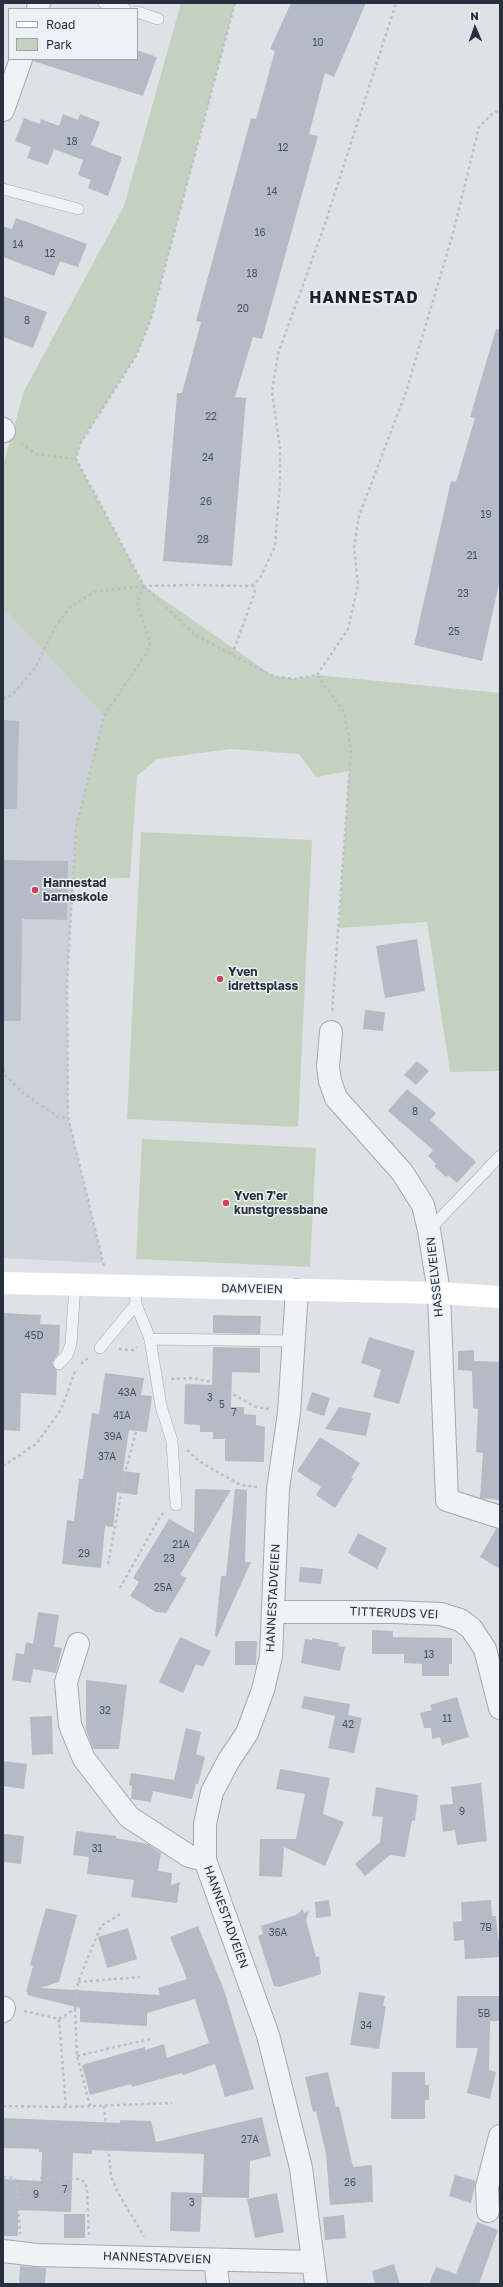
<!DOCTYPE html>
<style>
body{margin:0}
#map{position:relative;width:503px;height:2287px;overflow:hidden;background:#dee2e7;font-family:"Golos Text",sans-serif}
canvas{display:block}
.frame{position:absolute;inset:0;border:4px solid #27303e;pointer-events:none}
.legend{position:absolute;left:8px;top:8px;width:130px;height:52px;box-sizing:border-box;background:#edf1f5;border:1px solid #9ea4ac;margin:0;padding:5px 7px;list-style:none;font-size:12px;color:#27303e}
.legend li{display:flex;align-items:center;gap:8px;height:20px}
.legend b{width:20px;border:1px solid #9ea4ac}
.north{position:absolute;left:455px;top:8px;width:40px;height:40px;-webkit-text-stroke:3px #edf1f5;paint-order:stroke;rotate:358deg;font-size:11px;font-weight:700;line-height:16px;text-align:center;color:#27303e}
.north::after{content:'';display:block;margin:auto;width:14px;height:18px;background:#27303e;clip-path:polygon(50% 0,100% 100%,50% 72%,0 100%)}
</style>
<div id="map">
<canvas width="503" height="2287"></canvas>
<div class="frame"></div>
<ul class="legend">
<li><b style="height:5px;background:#fff"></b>Road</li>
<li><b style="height:11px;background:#c4d1bf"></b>Park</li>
</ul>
<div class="north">N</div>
</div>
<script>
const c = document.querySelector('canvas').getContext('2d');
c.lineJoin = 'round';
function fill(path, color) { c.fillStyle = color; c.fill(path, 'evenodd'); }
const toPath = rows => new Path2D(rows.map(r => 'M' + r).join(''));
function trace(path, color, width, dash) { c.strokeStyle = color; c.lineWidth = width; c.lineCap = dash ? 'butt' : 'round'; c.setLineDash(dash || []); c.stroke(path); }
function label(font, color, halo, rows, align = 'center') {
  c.font = font + ' "Golos Text",sans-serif'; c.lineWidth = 3; c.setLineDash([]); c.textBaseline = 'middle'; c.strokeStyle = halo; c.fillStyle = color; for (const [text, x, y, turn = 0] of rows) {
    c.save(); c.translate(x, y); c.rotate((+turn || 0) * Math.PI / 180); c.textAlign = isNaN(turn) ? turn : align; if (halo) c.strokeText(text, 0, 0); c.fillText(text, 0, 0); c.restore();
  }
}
const built = toPath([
 [3,608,104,716,76,827,67,981,68,1117,103,1263,3,1258]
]);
const green = toPath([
 [181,3,235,3,152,316,136,356,80,444,76,459,144,586,273,676,294,679,318,676,317,675,500,693,500,1071,450,1072,427,922,339,928,349,771,316,777,299,754,230,749,157,759,137,776,130,878,73,879,76,827,104,716,3,608,3,466,24,391,124,206],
 [141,832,312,840,298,1127,127,1119],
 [142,1139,316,1148,310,1267,136,1259]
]);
const building = toPath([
 [291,3,366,3,334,77,325,73,309,134,318,136,262,339,253,337,235,397,246,398,232,566,163,561,177,393,182,393,201,322,196,321,251,118,256,119,275,51,270,49],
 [137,50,157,57,143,96,33,61,33,59,137,59],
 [63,114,78,120,80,114,100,122,91,145,122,157,108,196,88,188,91,180,78,175,83,160,54,149,48,165,27,158,31,147,15,141,24,118,40,124,41,119,59,126],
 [16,218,87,244,78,267,60,261,54,276,3,257,3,226,12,229],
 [3,296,47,312,33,348,3,337],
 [496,329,500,330,500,579,482,661,414,645,451,481,456,482,475,418,470,417],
 [3,720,19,721,17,809,3,809],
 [3,860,68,861,67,920,22,919,21,1021,3,1021],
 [417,939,425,991,385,998,376,946],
 [365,1010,385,1012,383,1031,363,1029],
 [417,1061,429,1071,416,1085,404,1075],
 [407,1089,436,1113,430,1120,476,1162,457,1183,448,1175,446,1177,434,1166,436,1164,428,1156,433,1150,388,1111],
 [3,1313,41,1315,40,1324,60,1325,59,1353,52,1363,57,1371,56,1395,21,1393,20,1431,3,1430],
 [213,1315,261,1316,260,1334,213,1333],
 [369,1337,415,1351,399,1404,373,1397,381,1370,361,1363],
 [213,1347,260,1348,260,1373,232,1372,231,1407,244,1407,244,1414,256,1415,256,1425,265,1427,264,1462,225,1461,225,1439,213,1439,213,1432,200,1432,200,1425,184,1424,185,1384,212,1385],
 [474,1350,474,1361,500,1362,500,1500,480,1498,483,1453,476,1452,478,1409,473,1408,472,1371,458,1370,458,1351],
 [105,1373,144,1378,141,1395,152,1396,147,1432,129,1430,123,1471,140,1473,137,1495,117,1492,113,1527,105,1526,101,1568,62,1564,67,1520,74,1521,79,1479,83,1479,92,1413,99,1414],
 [312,1392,330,1398,324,1416,306,1410],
 [339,1407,371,1413,366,1436,325,1429],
 [320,1437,360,1463,351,1478,354,1478,335,1508,316,1495,321,1487,297,1471],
 [195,1489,231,1490,180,1575,187,1578,166,1613,156,1612,130,1596,139,1582,133,1578,169,1519,194,1533],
 [235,1489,247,1490,245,1562,251,1562,217,1637,215,1636,221,1576,226,1576],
 [496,1529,500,1529,500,1569,480,1557],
 [358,1533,387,1548,377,1569,348,1553],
 [300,1567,323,1569,321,1584,299,1582],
 [38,1612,59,1615,54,1647,62,1648,56,1673,33,1669,31,1683,12,1680,16,1653,24,1654,26,1642,33,1644],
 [372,1630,393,1631,393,1637,452,1638,452,1664,449,1664,449,1676,422,1676,422,1664,404,1663,404,1654,372,1654],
 [180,1637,211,1651,203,1667,196,1664,183,1693,159,1682],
 [312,1638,339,1643,338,1646,345,1647,340,1671,301,1663,305,1639,312,1640],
 [235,1641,257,1641,256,1665,235,1665],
 [86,1680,127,1685,119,1749,93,1749,86,1730],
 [304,1696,350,1704,348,1715,362,1718,354,1753,328,1748,335,1716,301,1708],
 [457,1697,469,1737,442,1745,440,1737,432,1739,431,1728,424,1728,420,1713,432,1710,430,1705],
 [52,1716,53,1754,32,1755,30,1717],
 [186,1728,201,1732,196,1754,205,1757,198,1784,196,1784,192,1799,153,1791,151,1802,131,1799,132,1786,129,1785,131,1773,174,1780],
 [3,1761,27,1764,24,1789,3,1786],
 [280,1769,330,1778,323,1814,344,1822,325,1866,284,1847,282,1877,259,1876,260,1839,296,1839,305,1794,276,1789],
 [481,1783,487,1841,457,1845,455,1830,443,1832,440,1805,453,1804,451,1787],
 [376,1787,418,1795,415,1821,412,1820,405,1857,390,1855,365,1876,355,1864,380,1842,383,1817,372,1816],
 [76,1831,116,1836,116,1838,148,1844,161,1853,158,1871,172,1873,171,1885,180,1882,177,1903,131,1897,134,1880,87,1874,89,1857,73,1855],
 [3,1834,24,1836,21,1864,3,1862],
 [329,1900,331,1916,316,1918,315,1902],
 [491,1900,492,1916,496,1916,498,1939,500,1939,500,1957,465,1959,464,1940,454,1941,453,1922,462,1921,461,1902],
 [46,1908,77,1915,59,1982,40,1988,160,1995,158,1988,187,1979,170,1937,198,1926,224,1990,254,2089,225,2097,215,2064,183,2075,182,2073,132,2087,131,2084,90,2095,82,2065,145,2047,145,2050,164,2044,167,2058,209,2043,195,1999,147,2013,147,2026,80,2022,80,2008,27,1995,28,1992,26,1992,33,1966,30,1965],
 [303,1909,304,1913,309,1911,306,1920,316,1957,319,1956,321,1974,279,1987,274,1986,258,1936,263,1934,261,1926,296,1915],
 [128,1928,137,1959,107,1968,98,1937],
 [359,1992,385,1996,383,2006,386,2006,379,2049,350,2045],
 [457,1996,500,1996,500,2021,490,2021,489,2070,496,2072,490,2099,467,2093,478,2048,456,2048],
 [328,2072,336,2107,339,2106,353,2167,372,2165,373,2202,330,2205,326,2154,316,2111,313,2112,305,2077],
 [392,2072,425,2072,425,2085,429,2085,429,2100,425,2100,425,2119,391,2119],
 [262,2117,271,2156,250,2161,249,2198,202,2197,204,2154,92,2150,92,2154,73,2153,71,2212,18,2210,18,2236,3,2236,3,2179,41,2181,42,2152,39,2152,39,2149,3,2148,3,2118,120,2123,120,2120,151,2121,156,2142],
 [455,2175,476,2181,471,2203,449,2196],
 [171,2192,202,2193,200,2232,170,2231],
 [277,2193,284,2232,255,2238,247,2199],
 [64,2214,85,2214,85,2238,64,2238],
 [344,2215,346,2238,325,2240,323,2217],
 [477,2222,498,2230,479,2284,429,2284,436,2267,456,2274],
 [394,2264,400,2284,375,2284,372,2271],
 [20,2266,46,2268,45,2284,19,2284]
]);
const path = toPath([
 [235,3,152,316,136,356,80,444,76,459,144,586,191,585,247,586,253,585,260,578,275,546,280,482,280,448,272,392,278,354,324,227,396,3],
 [21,443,36,454,76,459],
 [144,586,195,635,273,676,294,679,317,675,344,712,351,750,332,1013],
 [232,655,255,592,253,585],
 [317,675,348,629,358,585,354,547,359,516,406,392,453,233,479,127,493,113,500,110],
 [3,699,12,695,35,668,56,626,71,606,94,592,144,586],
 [3,1069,6,1076,23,1093,58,1117,68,1117],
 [104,1266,68,1117,67,981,76,827,104,716,147,652,150,643,137,602,144,586],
 [119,1349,133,1350,137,1347],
 [81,1364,89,1357],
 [171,1379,193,1378,211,1382,256,1407,269,1409],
 [187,1450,199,1461,219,1473,241,1485,257,1487],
 [3,1466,36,1444,61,1410,75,1371],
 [108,1564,125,1473,137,1428,148,1416],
 [120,1588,161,1515,164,1513],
 [78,1982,140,1977],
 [75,2009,77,2056,90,2106],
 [24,2011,59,2019,66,2107],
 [59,2019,75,2009,78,1982,101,1926,120,1914],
 [77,2056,150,2039],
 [3,2106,66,2107,172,2103],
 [104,2106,111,2176,118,2193,144,2236],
 [3,2177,14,2178,17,2182,20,2234],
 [40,2178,79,2179,85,2182,87,2189,89,2236]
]);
const lane = toPath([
 [104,3,125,9],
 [137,12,158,19],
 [3,189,78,209],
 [429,1230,500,1156],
 [135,1286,136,1304,150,1339,161,1406,172,1441,176,1505],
 [150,1339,294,1341],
 [100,1348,136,1304],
 [59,1364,67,1355,71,1344,75,1285]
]);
const street = toPath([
 [38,9,39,3],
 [3,110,21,59],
 [3,429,4,431],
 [331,1032,328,1067,330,1081,336,1098,402,1172,423,1205,429,1230,439,1293,447,1500,500,1517],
 [297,1290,289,1413,278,1489,271,1656,263,1690,247,1733,229,1760,212,1792,205,1824,205,1860,268,2035,301,2168,316,2284],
 [274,1612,394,1612,441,1614,460,1620,471,1628,485,1649,500,1708],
 [78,1644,66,1682,70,1725,84,1759,129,1817,189,1856,205,1860],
 [3,2011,4,2008],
 [488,2211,487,2187,500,2136],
 [3,2251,37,2255,312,2262],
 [215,2260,218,2284]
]);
const secondary = toPath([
 [3,1283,439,1293,500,1297]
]);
const markers = [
 [35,890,4,"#cc435a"],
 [220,979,4,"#cc435a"],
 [226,1203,4,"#cc435a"]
];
const numberNames = [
 ["10",318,43],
 ["18",72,142],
 ["12",283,148],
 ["14",272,192],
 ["16",260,233],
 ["14",18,245],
 ["12",50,254],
 ["18",252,274],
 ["20",243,309],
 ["8",27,321],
 ["22",211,417],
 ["24",208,458],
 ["26",206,502],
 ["19",486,515],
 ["28",203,540],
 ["21",472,556],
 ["23",463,594],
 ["25",454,632],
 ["8",415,1112],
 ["45D",34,1336],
 ["43A",127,1393],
 ["3",210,1398],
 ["5",222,1405],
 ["7",234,1413],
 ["41A",122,1416],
 ["39A",113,1437],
 ["37A",107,1457],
 ["21A",181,1545],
 ["29",84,1554],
 ["23",169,1559],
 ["25A",163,1588],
 ["13",429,1655],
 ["32",105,1711],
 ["11",447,1719],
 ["42",348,1725],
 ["9",462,1812],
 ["31",97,1849],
 ["7B",486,1928],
 ["36A",278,1933],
 ["5B",484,2014],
 ["34",366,2026],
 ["27A",250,2140],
 ["26",350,2183],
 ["7",65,2190],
 ["9",36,2195],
 ["3",192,2203]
];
const poiNames = [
 ["Hannestad",43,883],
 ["barneskole",43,897],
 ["Yven",228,972],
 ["idrettsplass",228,986],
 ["Yven 7'er",234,1196],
 ["kunstgressbane",234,1210]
];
const streetNames = [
 ["HASSELVEIEN",435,1277,-96],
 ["DAMVEIEN",252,1289,1],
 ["HANNESTADVEIEN",273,1598,-87],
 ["TITTERUDS VEI",394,1613,2],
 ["HANNESTADVEIEN",226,1917,70],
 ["HANNESTADVEIEN",157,2258,2]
];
const districtNames = [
 ["HANNESTAD",364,298]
];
fill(built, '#ccd1d9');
fill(green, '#c4d1bf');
fill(building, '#b5bbc4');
trace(lane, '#a3a9b1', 12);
trace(street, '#a3a9b1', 24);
trace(path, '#bcc0c6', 2.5, [3, 3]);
trace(lane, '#f1f2f6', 11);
trace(street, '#f1f2f6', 22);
trace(secondary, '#fff', 22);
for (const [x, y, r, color] of markers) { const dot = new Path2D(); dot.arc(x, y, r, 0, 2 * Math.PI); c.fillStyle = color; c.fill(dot); trace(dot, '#edf1f5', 1.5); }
label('10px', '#4a5360', null, numberNames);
label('bold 12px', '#27303e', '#edf1f5', poiNames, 'left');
label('12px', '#27303e', '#edf1f5', streetNames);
c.letterSpacing = '1px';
label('bold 16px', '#1a212f', '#edf1f5', districtNames);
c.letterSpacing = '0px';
</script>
